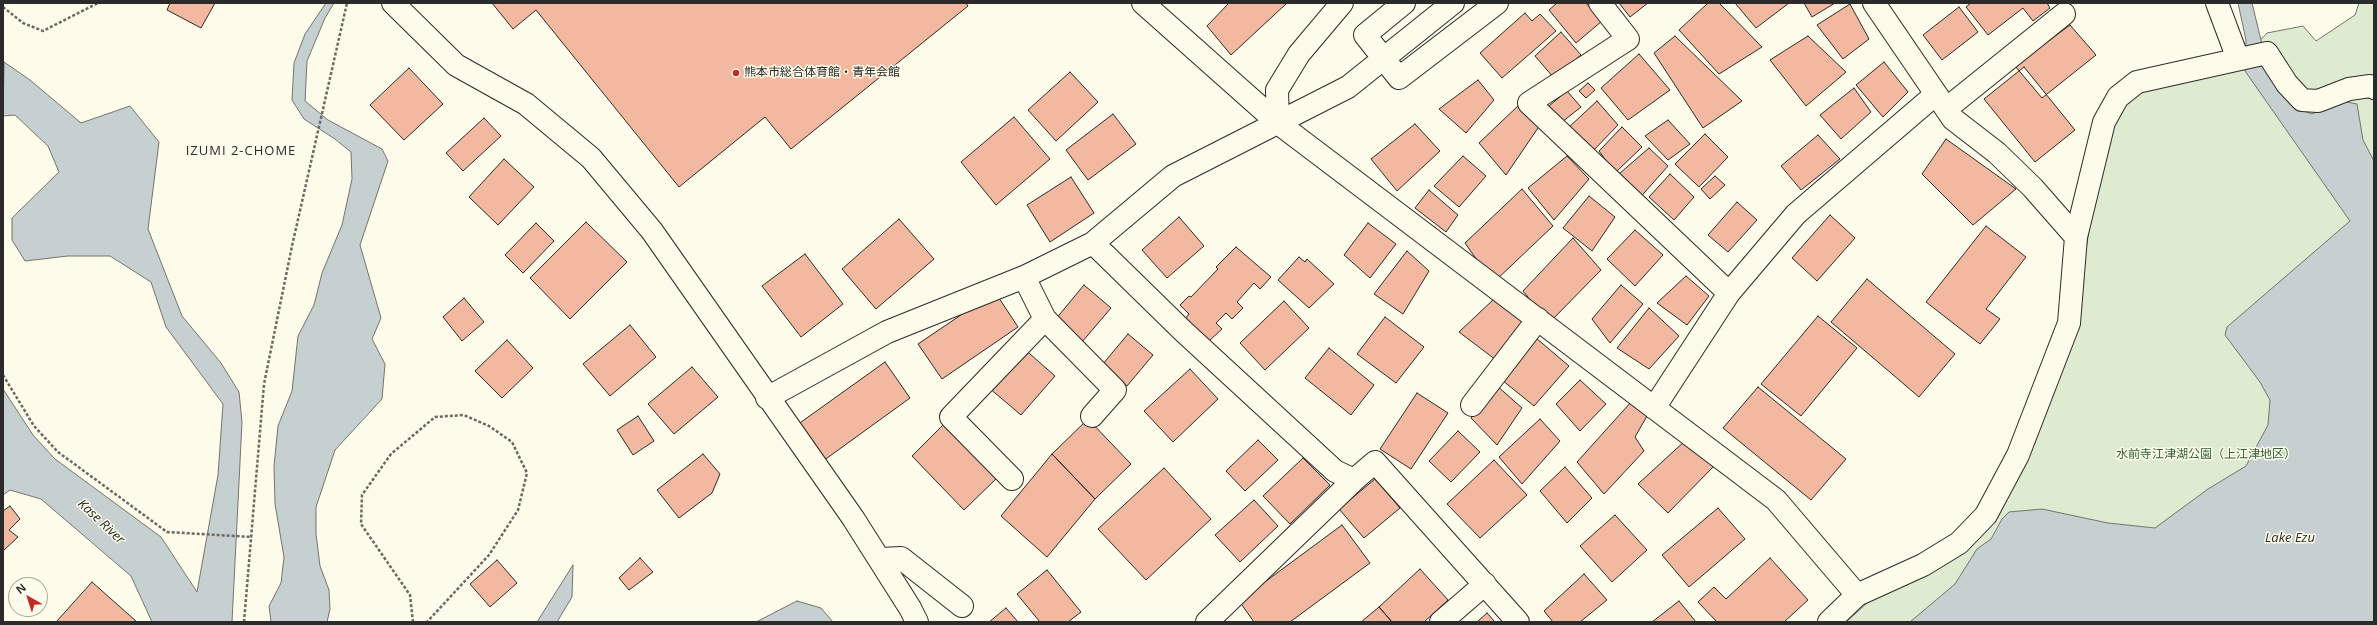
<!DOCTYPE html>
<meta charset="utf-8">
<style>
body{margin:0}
#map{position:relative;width:2377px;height:625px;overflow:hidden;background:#fdfbea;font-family:"Open Sans",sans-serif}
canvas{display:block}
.frame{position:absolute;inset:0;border:4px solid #2b2b2b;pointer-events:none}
.north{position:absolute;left:8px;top:577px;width:40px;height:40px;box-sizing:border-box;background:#fdfbea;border:1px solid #a9a89e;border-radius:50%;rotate:321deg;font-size:11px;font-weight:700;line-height:16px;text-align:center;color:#2b2b2b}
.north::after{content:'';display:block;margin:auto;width:14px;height:18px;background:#c62828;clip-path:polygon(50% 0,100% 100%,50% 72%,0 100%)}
</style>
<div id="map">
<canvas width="2377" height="625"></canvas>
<div class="frame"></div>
<div class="north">N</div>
</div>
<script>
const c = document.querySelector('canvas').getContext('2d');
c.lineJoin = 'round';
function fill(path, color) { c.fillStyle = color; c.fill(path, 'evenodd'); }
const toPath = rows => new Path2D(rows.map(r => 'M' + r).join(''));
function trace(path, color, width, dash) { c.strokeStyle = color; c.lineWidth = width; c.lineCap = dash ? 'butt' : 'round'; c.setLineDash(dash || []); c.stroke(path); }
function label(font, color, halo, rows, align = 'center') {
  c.font = font + ' "Open Sans","Noto Sans JP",sans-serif'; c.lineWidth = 3; c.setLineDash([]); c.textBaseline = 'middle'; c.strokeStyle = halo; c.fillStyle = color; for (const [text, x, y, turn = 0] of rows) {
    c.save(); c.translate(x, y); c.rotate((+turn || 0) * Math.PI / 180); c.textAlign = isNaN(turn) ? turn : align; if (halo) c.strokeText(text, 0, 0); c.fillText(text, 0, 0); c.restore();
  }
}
const green = toPath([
 [2359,3,2374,3,2374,622,1846,622,1877,594,1964,553,1986,526,2072,337,2102,149,2127,97,2240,62,2267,33,2303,26,2316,41,2355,15,2359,3]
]);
const water = toPath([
 [326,3,334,3,325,18,307,61,305,101,328,120,382,149,388,161,360,245,381,318,372,339,385,364,382,399,335,450,316,507,316,534,320,566,329,590,330,609,327,622,271,622,269,606,281,583,284,557,275,504,274,466,278,426,292,391,298,336,314,305,322,273,342,225,352,179,351,152,335,139,304,119,292,100,294,63,305,34,326,3],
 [2238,3,2252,3,2268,69,2298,109,2312,114,2342,101,2357,104,2363,140,2374,161,2374,622,1910,622,1955,584,1977,549,1991,539,2002,519,2009,512,2042,509,2108,523,2155,528,2208,489,2246,466,2268,425,2270,400,2260,382,2225,335,2227,327,2350,221,2245,71,2246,40,2238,3],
 [4,62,30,80,81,123,130,106,159,142,148,229,182,316,221,363,239,392,242,422,232,622,152,622,131,576,41,499,10,490,3,495,3,389,33,435,55,459,161,537,197,592,218,475,223,404,166,327,151,282,110,256,68,256,25,261,12,240,12,218,59,172,48,146,15,115,3,116,4,62],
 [573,565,572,597,557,622,537,622,573,565],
 [797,601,821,608,833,622,756,622,797,601]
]);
const building = toPath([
 [170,3,215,3,201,28,167,10,170,3],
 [492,3,966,3,968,6,791,149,765,117,679,187,536,10,513,29,492,3],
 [1229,3,1287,3,1231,55,1207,26,1229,3],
 [1557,3,1586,3,1602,21,1576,43,1549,10,1557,3],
 [1619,3,1648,3,1630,17,1619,3],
 [1708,3,1719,3,1762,47,1719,74,1679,30,1708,3],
 [1735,3,1789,3,1756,28,1735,3],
 [1804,3,1835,3,1812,17,1804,3],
 [1971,3,2047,3,2050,8,2033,21,2023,8,1988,35,1966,7,1971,3],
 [1850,4,1869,39,1843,59,1817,25,1850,4],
 [1959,7,1978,32,1942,60,1923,35,1959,7],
 [1525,13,1532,21,1540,14,1556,31,1502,78,1480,53,1525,13],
 [2070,25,2096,55,2042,98,2015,66,2070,25],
 [1561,32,1581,55,1554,78,1535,56,1561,32],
 [1675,36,1742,101,1703,128,1654,53,1675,36],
 [1808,36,1846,72,1806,106,1770,60,1808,36],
 [1639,54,1670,90,1628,120,1601,88,1639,54],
 [1884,62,1908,92,1883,117,1856,85,1884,62],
 [2024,67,2075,130,2035,162,1984,99,2024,67],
 [409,68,443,104,404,140,370,105,409,68],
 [1070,72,1098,102,1056,141,1028,110,1070,72],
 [1478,80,1494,100,1466,133,1439,109,1478,80],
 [1588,83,1595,90,1586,98,1579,91,1588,83],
 [1854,88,1871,112,1841,139,1820,115,1854,88],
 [1567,91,1581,107,1562,122,1549,106,1567,91],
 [1597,101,1618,125,1591,153,1567,129,1597,101],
 [1520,104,1540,125,1506,175,1479,143,1520,104],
 [1113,114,1136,144,1088,180,1066,150,1113,114],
 [1014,117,1050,159,996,205,961,162,1014,117],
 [484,118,501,136,463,171,446,153,484,118],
 [1668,120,1690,144,1668,160,1645,136,1668,120],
 [1415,124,1440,151,1397,191,1371,159,1415,124],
 [1622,127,1642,147,1615,173,1599,151,1622,127],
 [1705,134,1728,157,1699,187,1675,164,1705,134],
 [1818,135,1840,159,1801,190,1781,166,1818,135],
 [1946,139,2016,189,1973,225,1922,174,1946,139],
 [1649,148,1668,166,1637,201,1612,180,1649,148],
 [1463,156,1486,176,1459,207,1434,186,1463,156],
 [1567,156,1589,179,1554,220,1528,188,1567,156],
 [504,159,534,187,498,225,469,197,504,159],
 [1670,174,1694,197,1674,220,1649,197,1670,174],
 [1715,176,1725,185,1710,199,1701,189,1715,176],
 [1071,177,1094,213,1050,242,1027,205,1071,177],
 [1522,189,1553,226,1493,283,1465,243,1522,189],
 [1429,190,1458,215,1446,232,1415,208,1429,190],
 [1589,196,1615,217,1592,251,1563,228,1589,196],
 [1737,202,1757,220,1728,252,1708,235,1737,202],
 [1830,215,1855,238,1817,281,1792,258,1830,215],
 [1179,217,1204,246,1167,278,1142,250,1179,217],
 [899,219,934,259,876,309,842,269,899,219],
 [586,222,627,262,570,319,530,278,586,222],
 [536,223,554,241,523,273,505,255,536,223],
 [1368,223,1396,244,1370,278,1344,255,1368,223],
 [1986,226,2026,257,1986,309,2000,319,1980,344,1926,302,1986,226],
 [1635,230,1663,255,1635,286,1607,259,1635,230],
 [1573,238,1601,270,1549,323,1523,291,1573,238],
 [1236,247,1271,277,1260,289,1254,283,1237,302,1243,308,1232,319,1226,313,1216,323,1222,329,1209,341,1185,319,1189,314,1180,305,1189,296,1191,297,1218,269,1216,267,1236,247],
 [1407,251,1429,271,1403,314,1374,294,1407,251],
 [805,254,843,304,801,337,762,286,805,254],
 [1299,257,1305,262,1307,259,1334,284,1309,308,1278,280,1299,257],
 [1686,276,1709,296,1687,325,1657,303,1686,276],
 [1867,279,1955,354,1919,397,1831,322,1867,279],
 [1084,285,1111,308,1082,342,1055,320,1084,285],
 [1621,285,1643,304,1610,343,1592,319,1621,285],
 [995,292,1018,327,942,379,918,344,995,292],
 [464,298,484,322,462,341,443,317,464,298],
 [1494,299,1524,323,1496,360,1459,332,1494,299],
 [1284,301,1309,328,1265,370,1240,343,1284,301],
 [1649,308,1679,336,1649,369,1617,348,1649,308],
 [1818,316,1857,348,1801,416,1761,384,1818,316],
 [1385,317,1424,347,1396,383,1357,354,1385,317],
 [630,325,656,357,610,396,583,364,630,325],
 [1128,334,1153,355,1127,386,1102,365,1128,334],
 [1536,338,1569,366,1534,406,1502,380,1536,338],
 [507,340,533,368,502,398,475,371,507,340],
 [1022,347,1055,376,1021,415,988,387,1022,347],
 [1329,348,1374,385,1351,415,1305,378,1329,348],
 [885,362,910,398,823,461,797,425,885,362],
 [692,367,718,397,674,434,648,404,692,367],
 [1190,369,1218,399,1173,442,1144,411,1190,369],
 [1580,380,1606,404,1580,431,1556,404,1580,380],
 [1496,385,1522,408,1497,445,1471,418,1496,385],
 [1758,387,1846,459,1811,500,1723,428,1758,387],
 [1417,393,1448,413,1411,469,1380,449,1417,393],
 [1632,401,1647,416,1635,437,1644,451,1604,494,1577,462,1632,401],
 [638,416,654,441,633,455,617,430,638,416],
 [1088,419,1131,464,1095,499,1052,454,1088,419],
 [1540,419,1560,441,1522,484,1499,457,1540,419],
 [946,422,999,476,964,510,912,456,946,422],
 [1458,431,1480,452,1451,482,1429,461,1458,431],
 [1687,439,1716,464,1668,513,1638,484,1687,439],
 [1258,440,1278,460,1245,491,1226,471,1258,440],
 [703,454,720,474,712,493,679,518,657,490,703,454],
 [1052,454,1095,499,1047,557,1001,516,1052,454],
 [1303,458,1330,485,1290,524,1263,496,1303,458],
 [1494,460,1527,495,1480,538,1447,504,1494,460],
 [1565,467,1592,498,1567,523,1540,491,1565,467],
 [1164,468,1211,519,1146,580,1098,529,1164,468],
 [1375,479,1400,508,1364,538,1339,509,1375,479],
 [1254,500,1278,526,1240,562,1215,535,1254,500],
 [10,506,20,519,9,530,18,537,3,551,3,511,10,506],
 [1718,508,1745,539,1689,587,1662,555,1718,508],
 [1615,515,1647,550,1612,582,1580,546,1615,515],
 [1342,525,1370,563,1290,622,1254,622,1239,601,1342,525],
 [640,558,653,572,629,590,619,578,640,558],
 [1770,558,1808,600,1784,622,1717,622,1698,602,1714,587,1726,599,1770,558],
 [497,560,517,583,490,607,470,584,497,560],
 [1420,569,1448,600,1424,622,1392,622,1379,607,1420,569],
 [1047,570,1081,612,1068,622,1040,622,1017,594,1047,570],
 [1584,574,1607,600,1580,622,1553,622,1544,611,1584,574],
 [92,582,137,622,56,622,92,582],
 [1679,601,1696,622,1652,622,1679,601],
 [1379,607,1392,622,1361,622,1379,607],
 [1006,608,1018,622,989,622,1006,608],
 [1487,613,1495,622,1477,622,1487,613]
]);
const path = toPath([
 [3,7,23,23,43,31,98,3],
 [3,375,34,426,58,452,167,532,252,537],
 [244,622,264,384,292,246,347,3],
 [413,622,410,595,361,524,362,495,391,454,435,417,464,415,489,426,512,442,527,473,518,510,489,555,427,622]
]);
const minor = toPath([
 [393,3,456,65,526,104,591,158,652,231,853,518,910,608,917,622],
 [1143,3,1278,123,1776,500,1857,595],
 [1404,3,1365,35,1399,78,1497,3],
 [1600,3,1628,39,1529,103,1729,293],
 [1874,3,1953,119,1997,153,2033,188,2076,237],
 [2217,3,2238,59],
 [1946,109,2064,14],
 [1278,123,1277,90,1299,54,1342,3],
 [1093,243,1183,331,1335,471,1354,480,1375,462,1518,622],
 [1024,277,1045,319,1115,390,1092,416],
 [767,398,887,332,1024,277,1093,243,1173,176,1348,87,1453,3],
 [1472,405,1538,319],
 [1654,408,1729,293,1796,214,1936,94],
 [1012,479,951,417,1045,319],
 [880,559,901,558,962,606],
 [1207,622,1354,480],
 [1441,622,1485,584],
 [1829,622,1857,595,1923,565,1959,543,1986,515,2018,455,2069,323,2076,237,2104,122,2118,97,2137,82,2267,53,2287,84,2302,100,2318,101,2349,89,2370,86,2374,88]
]);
const markers = [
 [736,73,4,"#c62828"]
];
const poiNames = [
 ["熊本市総合体育館・青年会館",744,73]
];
const parkNames = [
 ["水前寺江津湖公園（上江津地区）",2206,455]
];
const neighbourhoodNames = [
 ["IZUMI 2-CHOME",241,151]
];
const waterNames = [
 ["Kase River",101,522,43],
 ["Lake Ezu",2290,538]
];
fill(green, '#deebd1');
trace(green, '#74746e', 1);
fill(water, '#c7d0d0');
trace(water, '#74746e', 1);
fill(building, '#f2b8a0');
trace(building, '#2b2b2b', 1);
trace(minor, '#2b2b2b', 24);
trace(path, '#6a6964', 2.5, [3, 2]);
trace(minor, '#fdfbea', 22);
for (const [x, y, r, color] of markers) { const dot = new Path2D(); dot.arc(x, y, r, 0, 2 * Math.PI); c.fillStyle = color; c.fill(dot); trace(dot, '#fdfbea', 1.5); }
label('12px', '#2b2b2b', '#fdfbea', poiNames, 'left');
label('12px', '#34623c', '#fdfbea', parkNames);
c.letterSpacing = '1px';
label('13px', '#2b2b2b', '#fdfbea', neighbourhoodNames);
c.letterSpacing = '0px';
label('italic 13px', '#2b2b2b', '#fdfbea', waterNames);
</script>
